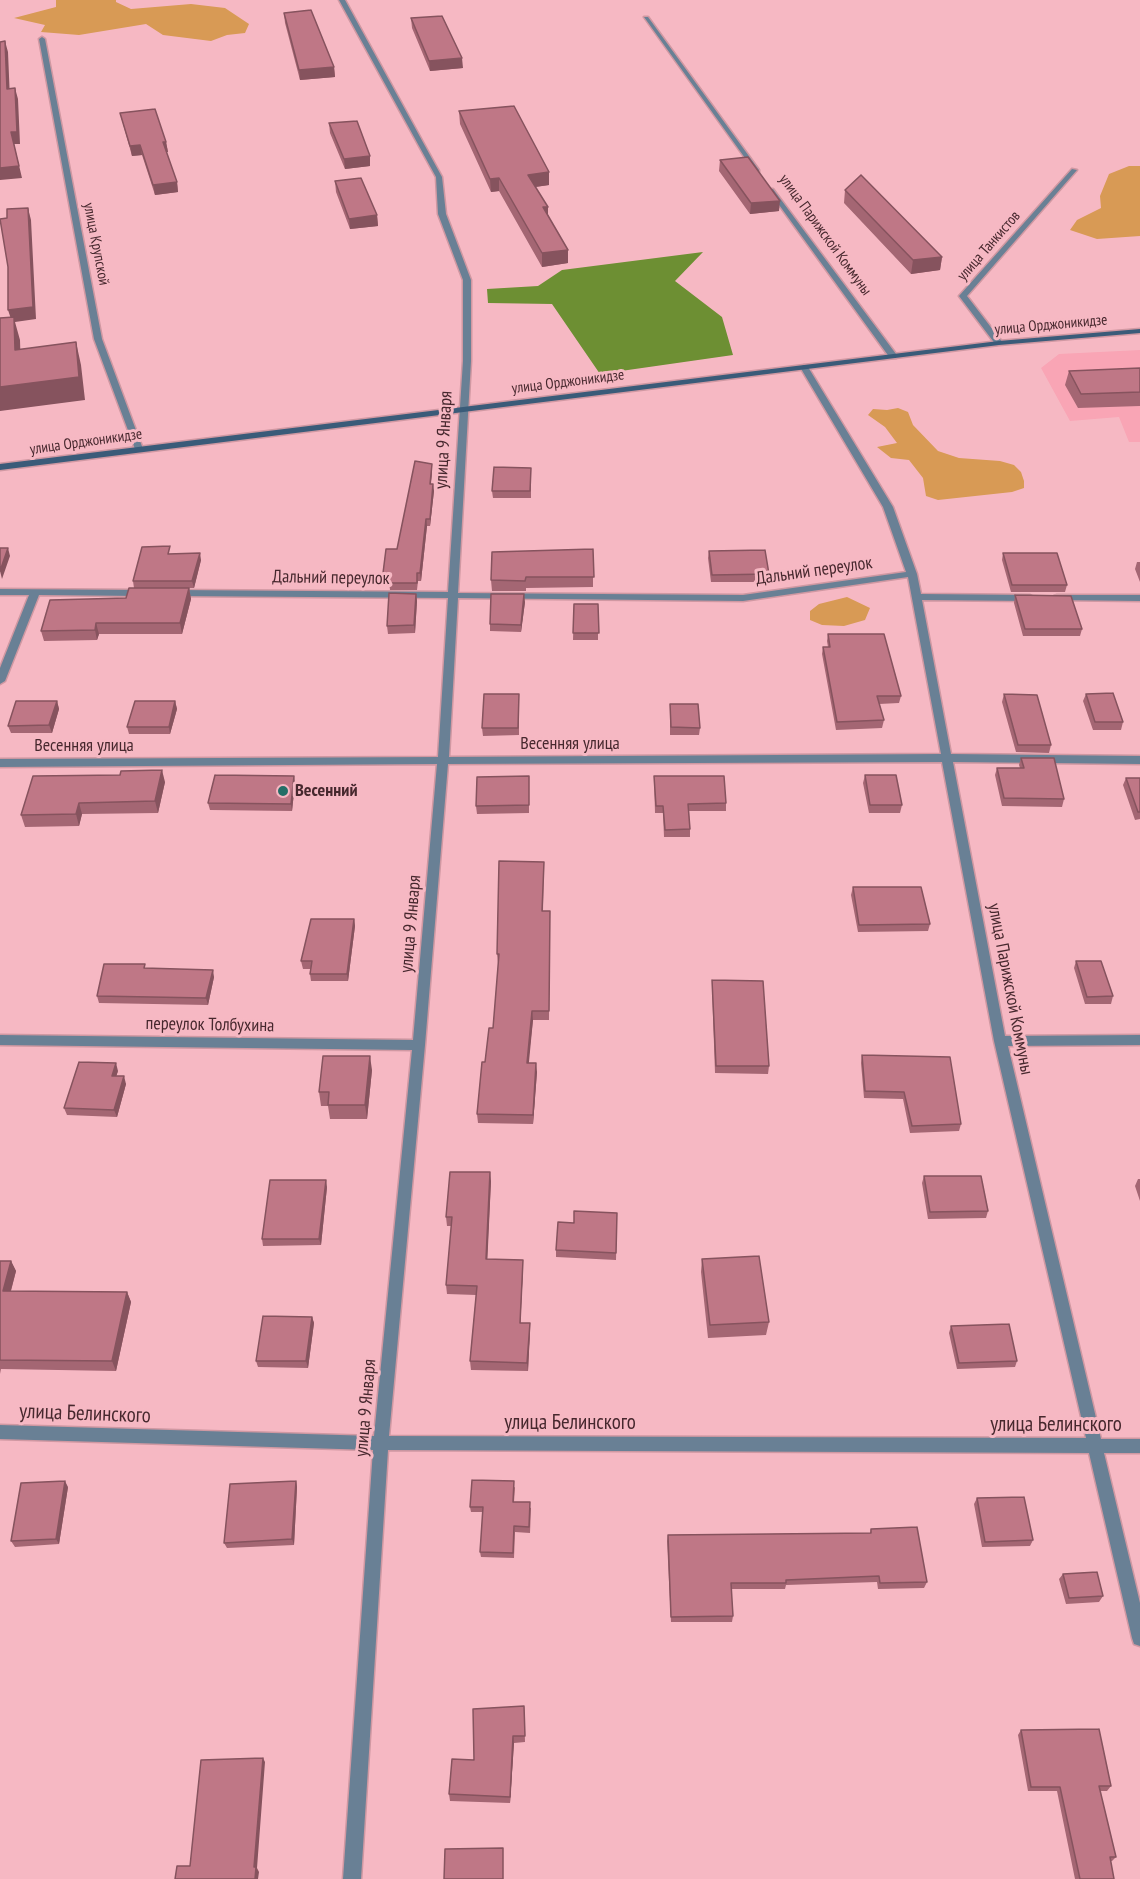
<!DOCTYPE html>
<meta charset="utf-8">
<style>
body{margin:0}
canvas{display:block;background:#f6b8c3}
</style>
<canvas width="1140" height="1879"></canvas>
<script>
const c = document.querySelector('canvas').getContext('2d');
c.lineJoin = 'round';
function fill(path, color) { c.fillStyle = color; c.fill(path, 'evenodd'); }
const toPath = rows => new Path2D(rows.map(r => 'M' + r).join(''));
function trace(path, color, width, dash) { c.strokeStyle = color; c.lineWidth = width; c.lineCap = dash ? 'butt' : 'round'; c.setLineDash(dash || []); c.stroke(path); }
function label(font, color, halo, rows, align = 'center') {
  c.font = font + ' "PT Sans Narrow",sans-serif'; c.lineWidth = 6; c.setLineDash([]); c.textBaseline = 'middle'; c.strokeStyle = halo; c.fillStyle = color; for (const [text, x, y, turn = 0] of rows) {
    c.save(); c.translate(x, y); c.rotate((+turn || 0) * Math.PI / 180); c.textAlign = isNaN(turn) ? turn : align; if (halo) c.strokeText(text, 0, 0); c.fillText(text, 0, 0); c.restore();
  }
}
const built = toPath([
 [1140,350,1140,442,1129,442,1119,417,1070,421,1041,368,1059,354]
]);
const green = toPath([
 [56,0,116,0,116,2,131,9,191,4,225,8,249,24,245,33,227,35,211,41,163,35,146,24,79,35,41,32,45,25,14,18,56,7],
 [1129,166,1140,166,1140,236,1097,239,1070,230,1077,220,1101,208,1100,196,1109,174],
 [898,408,908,412,913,425,938,451,959,458,1000,461,1014,465,1021,472,1024,481,1024,488,1012,492,938,500,926,496,923,478,909,460,891,458,877,447,897,443,885,427,868,415,873,409,887,410],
 [847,597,870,608,865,620,844,626,822,625,810,620,810,611,819,604]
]);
const water = toPath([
 [703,252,675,281,722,317,733,355,600,374,552,304,488,303,487,289,538,286,562,270]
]);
const street = toPath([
 [339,0,345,0,442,177,446,214,471,280,471,361,458,593,743,595,906,572,883,507,800,367,804,365,808,367,893,507,917,574,921,594,1030,595,1035,598,1030,601,922,600,951,754,1140,756,1140,764,953,762,1005,1036,1140,1035,1140,1045,1008,1046,1101,1439,1140,1439,1140,1453,1104,1453,1140,1603,1140,1646,1134,1644,1132,1638,1089,1453,388,1450,361,1879,343,1879,373,1450,0,1439,0,1425,374,1436,412,1050,0,1045,0,1035,413,1040,437,764,0,767,0,759,438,757,448,598,174,596,169,593,174,590,448,592,463,361,463,280,438,214,436,177,339,0],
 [908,577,941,754,449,757,458,598,743,601,908,577],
 [942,762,994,1041,1086,1438,389,1436,425,1045,448,764,942,762],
 [644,17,648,17,759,170,759,172,755,172,644,17],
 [42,37,45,39,102,339,143,449,139,452,135,449,94,339,39,39,42,37],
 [1072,169,1077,170,967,296,1003,343,996,345,959,296,1072,169],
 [769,189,773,189,896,354,896,358,890,358,769,191,769,189],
 [0,589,142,590,147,593,142,596,39,595,5,681,0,684,0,668,29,595,0,595,0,589],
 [1057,595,1140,595,1140,601,1054,600,1054,596,1057,595]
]);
const secondary = toPath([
 [1140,329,1140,333,999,345,0,470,0,464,999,341,1140,329]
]);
const wall = toPath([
 [284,13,334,67,335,77,300,80,285,23],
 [411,18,463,68,430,71,412,28],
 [459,111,549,185,535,187,548,207,548,215,568,263,542,267,499,191,491,192,460,124],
 [120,113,166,142,168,152,166,152,177,182,178,192,155,195,142,155,132,156],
 [329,123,370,156,370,166,345,169,330,133],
 [720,160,779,211,750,214,719,171],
 [335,181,377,215,378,226,350,229,336,192],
 [845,190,942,257,940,270,911,274,844,203],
 [1140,368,1140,406,1078,408,1065,385,1069,371],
 [432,464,432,471,431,484,434,491,430,526,427,526,421,581,418,581,417,590,390,590,389,581,384,581,383,573,397,549],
 [531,475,531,498,493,498,492,491],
 [593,549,593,587,526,588,526,591,492,591,491,580],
 [709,551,769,574,768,582,711,582,708,558],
 [1003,553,1067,585,1065,592,1011,592,1002,560],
 [172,554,201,560,194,588,189,588,191,599,182,634,99,634,97,640,44,641,41,631,126,598,134,588,133,581],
 [1137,562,1140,562,1140,582,1135,569],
 [416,594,417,601,415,633,388,634,387,626],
 [1015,595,1082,629,1080,636,1023,636,1014,603],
 [525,602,521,632,490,631,490,624],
 [574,604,598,604,598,640,573,640],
 [828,634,901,696,899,703,879,704,884,720,882,728,836,730,822,654,823,647,828,647,827,641],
 [1004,694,1051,745,1049,753,1016,752,1002,702],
 [1086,694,1123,722,1121,730,1093,730,1083,701],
 [57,701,59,709,52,733,11,733,8,726],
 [175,701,177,709,170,734,129,734,127,727],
 [519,701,519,735,483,736,482,728],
 [670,704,700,728,699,735,670,735],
 [1021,758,1064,799,1062,807,1002,806,995,775,997,768,1020,768,1019,765],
 [865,775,902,805,900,813,869,813,863,783],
 [529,776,529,813,477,814,476,806],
 [654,776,726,803,726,811,689,811,690,829,690,837,664,837,663,813,655,813],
 [1126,778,1140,778,1140,819,1135,820,1123,785],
 [165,782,158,813,82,814,79,826,25,827,21,815],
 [295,783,292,811,210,810,208,803],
 [544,862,543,911,550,911,549,1020,533,1020,528,1063,537,1072,533,1124,478,1123,477,1114,485,1062,493,1028,499,963,498,963,497,954],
 [853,887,930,924,928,931,858,932,851,895],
 [354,919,355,926,348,981,311,981,310,974,311,969,303,969,301,961],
 [1076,961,1113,996,1111,1004,1085,1004,1074,968],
 [146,968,214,977,208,1005,99,1003,97,996],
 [712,980,769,1066,768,1074,715,1073,712,988],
 [862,1055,961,1124,959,1131,910,1133,903,1099,864,1098,861,1063],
 [372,1070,367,1119,330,1119,328,1106,321,1106,319,1092],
 [118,1071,116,1076,126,1084,117,1117,67,1115,64,1108],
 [924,1176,988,1211,986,1218,928,1219,922,1183],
 [1138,1179,1140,1179,1140,1201,1135,1186],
 [491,1181,487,1259,523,1269,520,1323,530,1331,528,1371,471,1370,470,1361,476,1295,447,1294,446,1285,452,1226,447,1226,446,1217],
 [327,1187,321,1245,263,1246,262,1239],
 [617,1213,616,1260,556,1257,556,1250,574,1223],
 [702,1259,769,1322,766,1335,708,1338,701,1272],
 [0,1261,11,1261,16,1271,11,1291,127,1292,131,1302,116,1371,1,1369,0,1374],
 [312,1317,314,1323,308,1368,258,1367,256,1361],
 [951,1326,1017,1361,1015,1367,957,1369,949,1333],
 [296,1481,297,1487,294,1545,227,1548,224,1543],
 [68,1487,59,1544,15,1547,11,1541],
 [515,1487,514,1502,531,1508,530,1533,515,1532,514,1558,481,1557,480,1552,483,1512,471,1512,470,1507],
 [977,1498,1033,1540,1030,1546,982,1547,974,1504],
 [871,1529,927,1582,924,1588,878,1589,877,1582,786,1585,785,1589,731,1589,733,1616,732,1622,671,1622,667,1541,668,1535,870,1533],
 [1063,1574,1103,1596,1099,1602,1066,1604,1059,1579],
 [524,1706,525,1742,514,1743,510,1803,450,1801,449,1794,474,1760],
 [1021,1730,1111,1786,1107,1791,1100,1791,1116,1857,1112,1861,1110,1861,1114,1879,1075,1879,1057,1791,1028,1791,1018,1735]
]);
const shadedWall = toPath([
 [5,41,8,52,10,100,7,89],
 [462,58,463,68,430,71,429,61],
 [334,67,335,77,300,80,299,70],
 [15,88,18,99,20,144,14,144,22,178,0,180,0,168],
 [163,142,166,142,168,152,165,152],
 [140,145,142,155,132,156,130,146],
 [370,156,370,166,345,169,344,159],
 [549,172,549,185,528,188,528,175],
 [499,178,499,191,491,192,490,179],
 [177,182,178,192,155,195,153,185],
 [780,201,779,211,750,214,751,203],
 [543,207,548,207,548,220],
 [28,208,31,220,36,319,15,322,20,340,21,373,15,350,12,322,8,310],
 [377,215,378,226,350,229,349,219],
 [568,250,568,263,542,267,542,253],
 [942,257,940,270,911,274,913,260],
 [76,342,81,365,85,400,0,411,0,387],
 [432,464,432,471,430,491,430,484],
 [433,484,434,491,430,526,430,519],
 [426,519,427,526,421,581,420,573],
 [8,548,10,556,2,579,0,571],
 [200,553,201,560,194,588,192,581],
 [189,588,191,599,182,634,180,623],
 [416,594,417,601,415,633,414,625],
 [524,594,525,602,521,632,521,625],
 [96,623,99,634,97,640,95,630],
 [57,701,59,709,52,733,49,725],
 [175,701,177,709,170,734,169,727],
 [162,770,165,782,158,813,155,801],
 [294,776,295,783,292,811,291,804],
 [79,803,82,814,79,826,76,814],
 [354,919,355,926,348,981,347,974],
 [213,970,214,977,208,1005,206,998],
 [532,1011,533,1020,528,1072,527,1063],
 [370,1056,372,1070,367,1119,365,1105],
 [116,1063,118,1071,114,1083,112,1076],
 [536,1063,537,1072,533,1124,533,1115],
 [124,1076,126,1084,117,1117,114,1110],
 [490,1172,491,1181,487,1268,486,1259],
 [326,1180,327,1187,321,1245,319,1239],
 [523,1260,523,1269,520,1331,520,1323],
 [11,1261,16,1271,8,1301,3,1291],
 [127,1292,131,1302,116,1371,112,1361],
 [312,1317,314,1323,308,1368,306,1361],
 [530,1323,530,1331,528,1371,527,1363],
 [65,1481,68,1487,59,1544,56,1539],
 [296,1481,297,1487,294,1545,292,1539],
 [513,1736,514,1743,510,1803,510,1797],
 [263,1758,265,1762,257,1868,259,1872,258,1879,255,1879,254,1867]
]);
const building = toPath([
 [311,10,334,67,299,70,284,13,311,10],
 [442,16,462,58,429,61,411,18,442,16],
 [5,41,7,89,15,88,17,132,11,132,19,166,0,168,0,42,5,41],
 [514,106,549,172,528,175,548,207,543,207,568,250,542,253,499,178,490,179,459,111,514,106],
 [155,109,166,142,163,142,177,182,153,185,140,145,130,146,120,113,155,109],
 [357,121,370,156,344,159,329,123,357,121],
 [748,157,780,201,751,203,720,160,748,157],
 [861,175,942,257,913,260,845,190,861,175],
 [361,178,377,215,349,219,335,181,361,178],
 [28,208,33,307,8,310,8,267,0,219,7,218,7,209,28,208],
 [14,317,15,350,76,342,79,377,0,387,0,318,14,317],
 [1140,368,1140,392,1081,394,1069,371,1140,368],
 [415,461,432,464,430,484,433,484,430,519,426,519,420,573,417,573,417,583,389,583,390,573,383,573,386,549,397,549,415,461],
 [494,467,531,468,530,491,492,491,494,467],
 [170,546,168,554,200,553,192,581,133,581,142,547,170,546],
 [0,548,8,548,0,571,0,548],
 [593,549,594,577,526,577,525,581,491,580,492,552,593,549],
 [765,550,769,574,712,575,709,551,765,550],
 [1003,553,1057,553,1067,585,1012,585,1003,553],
 [129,588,189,588,180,623,96,623,95,630,41,631,50,600,126,598,129,588],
 [389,593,416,594,414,625,387,626,389,593],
 [491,594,524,594,521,625,490,624,491,594],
 [1015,595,1071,596,1082,629,1025,629,1015,595],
 [574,604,598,604,599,633,573,633,574,604],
 [828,634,884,634,901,696,877,696,884,720,837,722,823,647,830,647,828,634],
 [1113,693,1123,722,1095,722,1086,694,1113,693],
 [484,694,519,694,518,728,482,728,484,694],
 [1004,694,1037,695,1051,745,1018,745,1004,694],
 [16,701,57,701,49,725,8,726,16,701],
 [135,701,175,701,169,727,127,727,135,701],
 [670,704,698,704,700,728,671,727,670,704],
 [1021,758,1054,758,1064,799,1004,798,997,768,1024,768,1021,758],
 [162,770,155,801,79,803,76,814,21,815,33,776,120,775,121,771,162,770],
 [215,775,294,776,291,804,208,803,215,775],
 [865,775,896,775,902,805,870,805,865,775],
 [529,776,529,805,476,806,477,777,529,776],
 [654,776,724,776,726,803,688,804,690,829,665,830,663,806,656,806,654,776],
 [1126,778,1140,778,1140,812,1138,812,1126,778],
 [499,861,544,862,542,911,550,911,549,1011,532,1011,527,1063,536,1063,533,1115,477,1114,482,1062,485,1062,489,1028,493,1028,499,954,497,954,499,861],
 [853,887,921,887,930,924,859,925,853,887],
 [311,919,354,919,347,974,310,974,312,961,301,961,311,919],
 [1076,961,1101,961,1113,996,1087,997,1076,961],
 [104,964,145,964,144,968,213,970,206,998,97,996,104,964],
 [712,980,763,981,769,1066,716,1066,712,980],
 [862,1055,950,1057,961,1124,912,1126,904,1092,865,1091,862,1055],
 [323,1056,370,1056,365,1105,328,1105,329,1092,319,1092,323,1056],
 [79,1062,116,1063,112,1076,124,1076,114,1110,64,1108,79,1062],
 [450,1172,490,1172,486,1259,523,1260,520,1323,530,1323,527,1363,470,1361,477,1286,446,1285,452,1217,446,1217,450,1172],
 [924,1176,981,1176,988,1211,930,1212,924,1176],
 [270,1180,326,1180,319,1239,262,1239,270,1180],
 [574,1211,617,1213,616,1253,556,1250,558,1222,574,1223,574,1211],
 [759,1256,769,1322,710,1325,702,1259,759,1256],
 [0,1261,11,1261,3,1291,127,1292,112,1361,0,1360,0,1261],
 [263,1316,312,1317,306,1361,256,1361,263,1316],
 [1009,1324,1017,1361,959,1363,951,1326,1009,1324],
 [472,1480,514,1481,513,1502,530,1502,529,1527,514,1526,513,1553,480,1552,483,1507,470,1507,472,1480],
 [65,1481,56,1539,11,1541,21,1483,65,1481],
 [296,1481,292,1539,224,1543,230,1484,296,1481],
 [1024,1497,1033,1540,985,1542,977,1498,1024,1497],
 [917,1527,927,1582,880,1583,879,1576,786,1580,786,1583,731,1583,733,1616,671,1617,668,1535,871,1533,871,1529,917,1527],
 [1097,1572,1103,1596,1069,1598,1063,1574,1097,1572],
 [524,1706,525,1736,513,1736,510,1797,449,1794,452,1759,474,1760,473,1709,524,1706],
 [1099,1729,1111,1786,1099,1786,1116,1857,1110,1857,1114,1879,1080,1879,1060,1787,1031,1787,1021,1730,1099,1729],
 [263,1758,254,1867,256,1867,255,1879,175,1879,177,1866,190,1866,201,1760,263,1758],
 [503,1848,503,1879,444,1879,445,1849,503,1848]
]);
const markers = [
 [283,791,6,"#246e67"]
];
const farStreetnames = [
 ["улица Парижской Коммуны",825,235,54],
 ["улица Крупской",96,244,79],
 ["улица Танкистов",989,246,-49],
 ["улица Орджоникидзе",1051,325,-5],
 ["улица Орджоникидзе",568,382,-7],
 ["улица Орджоникидзе",86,442,-8]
];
const streetNames = [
 ["улица 9 Января",444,440,-87],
 ["Дальний переулок",814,571,-8],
 ["Дальний переулок",331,578,1],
 ["Весенняя улица",570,744],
 ["Весенняя улица",84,746],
 ["улица 9 Января",411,924,-85],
 ["улица Парижской Коммуны",1010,989,79],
 ["переулок Толбухина",210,1025,1],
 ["улица 9 Января",366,1408,-85]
];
const poiNames = [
 ["Весенний",295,791]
];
const nearStreetnames = [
 ["улица Белинского",85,1414,2],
 ["улица Белинского",570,1423],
 ["улица Белинского",1056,1425]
];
fill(built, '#f9a5b5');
fill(green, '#d89a55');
fill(water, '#6d8f33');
trace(street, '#d098a2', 3);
trace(secondary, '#d098a2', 3);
fill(street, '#698095');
fill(secondary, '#3a5b79');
fill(wall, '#a46673');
fill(shadedWall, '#86535e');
fill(building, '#bf7786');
trace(building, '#86535e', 1.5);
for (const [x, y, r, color] of markers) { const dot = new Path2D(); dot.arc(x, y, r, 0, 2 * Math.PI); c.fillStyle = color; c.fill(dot); trace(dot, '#f6b8c3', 2); }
label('15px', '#47282e', '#f6b8c3', farStreetnames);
label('18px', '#47282e', '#f6b8c3', streetNames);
label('bold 18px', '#47282e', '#f6b8c3', poiNames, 'left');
label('21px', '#47282e', '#f6b8c3', nearStreetnames);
</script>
